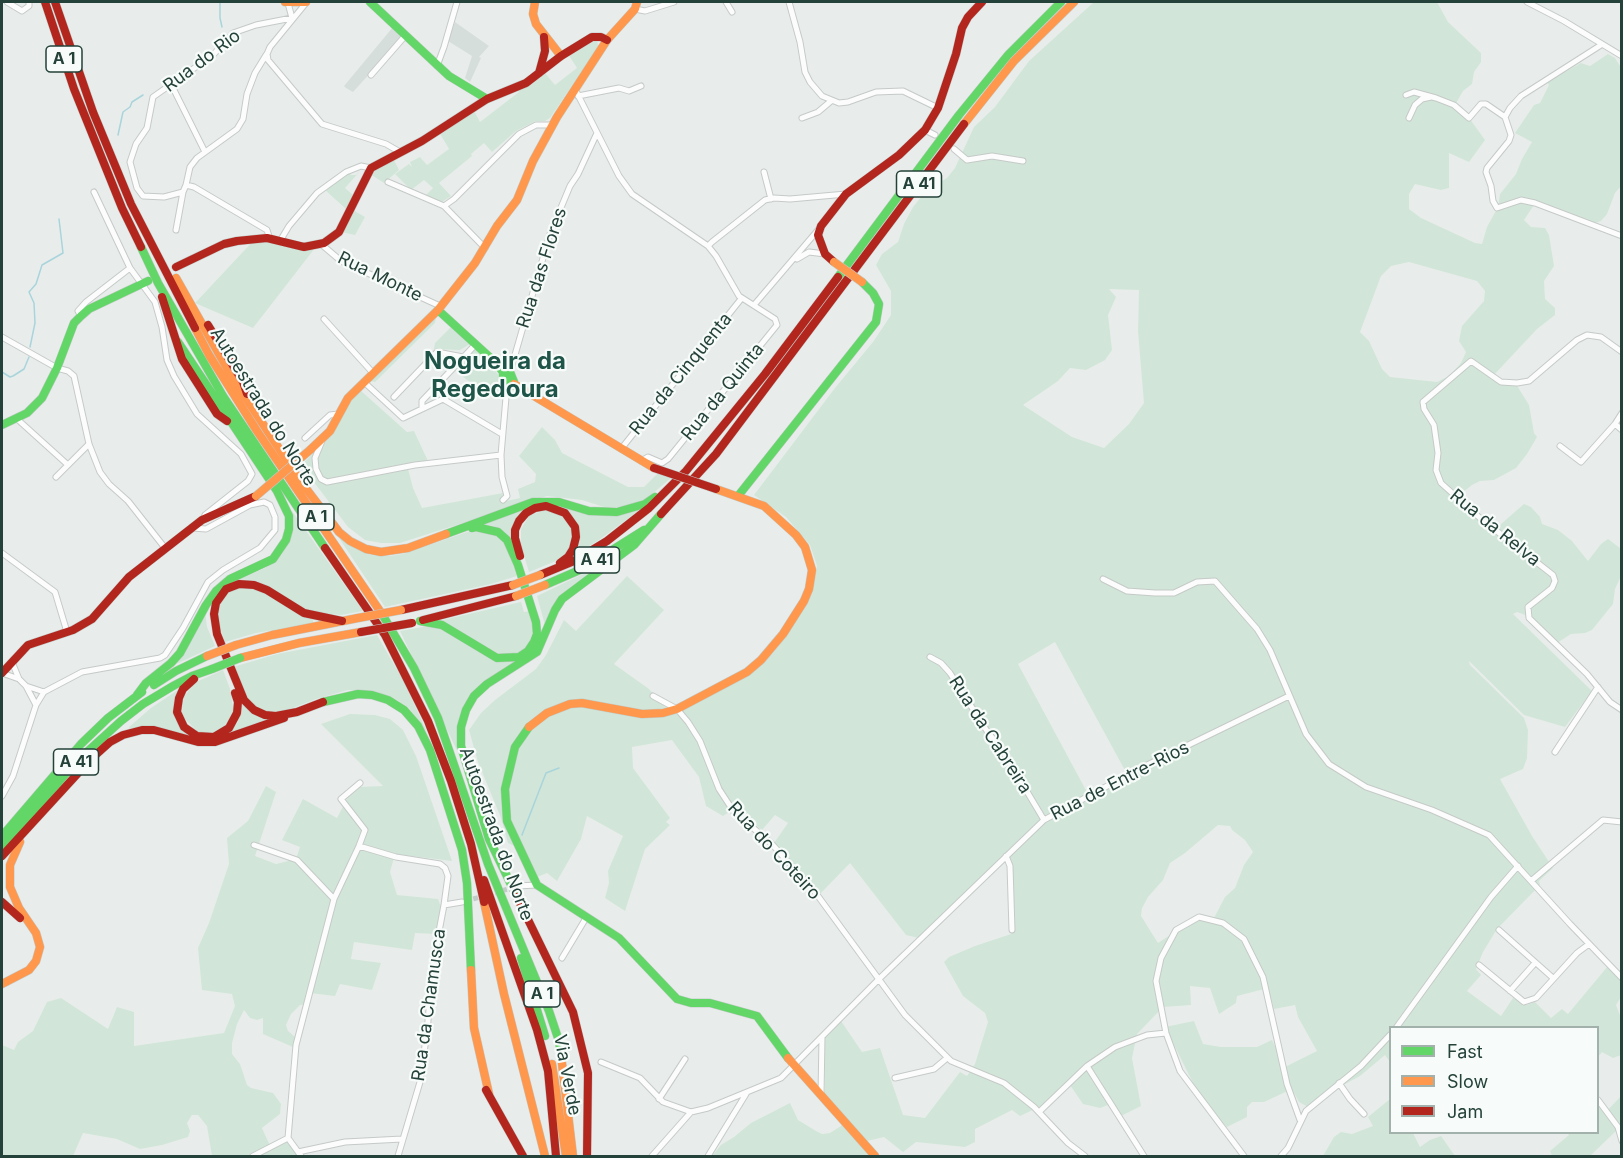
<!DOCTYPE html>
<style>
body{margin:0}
#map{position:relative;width:1623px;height:1158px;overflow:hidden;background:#e8edeb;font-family:Inter,sans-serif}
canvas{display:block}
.frame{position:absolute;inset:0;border:3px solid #24423a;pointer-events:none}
.legend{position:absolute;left:1389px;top:1026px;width:210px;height:108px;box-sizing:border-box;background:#f7fbf9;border:2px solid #a3b1ad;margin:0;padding:8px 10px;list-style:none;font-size:18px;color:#24423a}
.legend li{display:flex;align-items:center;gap:12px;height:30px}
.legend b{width:30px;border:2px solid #a3b1ad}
</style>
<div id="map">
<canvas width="1623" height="1158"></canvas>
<div class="frame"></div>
<ul class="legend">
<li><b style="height:8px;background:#63d668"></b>Fast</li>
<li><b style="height:8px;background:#ff974d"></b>Slow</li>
<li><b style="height:8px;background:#b3261e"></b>Jam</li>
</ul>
</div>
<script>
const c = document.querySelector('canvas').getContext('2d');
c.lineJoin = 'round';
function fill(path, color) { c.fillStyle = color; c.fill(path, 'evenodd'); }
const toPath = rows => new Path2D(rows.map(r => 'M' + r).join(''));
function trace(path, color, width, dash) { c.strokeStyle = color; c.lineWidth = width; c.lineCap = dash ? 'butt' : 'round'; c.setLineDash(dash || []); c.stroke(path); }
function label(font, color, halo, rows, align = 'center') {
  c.font = font + ' Inter,sans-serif'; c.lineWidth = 4.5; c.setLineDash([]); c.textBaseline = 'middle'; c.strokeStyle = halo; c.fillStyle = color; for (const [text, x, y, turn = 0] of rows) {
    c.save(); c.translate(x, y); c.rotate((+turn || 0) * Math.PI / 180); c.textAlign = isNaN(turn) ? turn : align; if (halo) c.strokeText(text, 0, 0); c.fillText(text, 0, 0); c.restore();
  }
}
const built = toPath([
 [455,22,489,46,479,57,481,58,470,82,465,78,472,56,448,41],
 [393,27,403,37,353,92,346,88,344,86]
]);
const green = toPath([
 [1094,2,1437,2,1448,22,1481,53,1481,62,1474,72,1472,84,1463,91,1455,105,1467,115,1485,140,1469,162,1449,153,1449,188,1441,190,1415,184,1409,194,1409,209,1421,218,1475,243,1482,244,1487,227,1498,207,1500,194,1516,174,1522,159,1532,142,1515,133,1534,105,1540,103,1549,85,1547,82,1581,63,1590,66,1608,54,1615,58,1622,69,1621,186,1615,193,1607,214,1601,221,1590,225,1534,205,1524,220,1531,227,1545,228,1549,235,1554,266,1544,281,1545,299,1555,308,1555,315,1537,329,1492,377,1516,384,1529,405,1534,433,1537,437,1527,454,1516,468,1494,480,1480,481,1472,485,1462,493,1459,500,1461,505,1493,531,1524,504,1531,507,1540,517,1542,524,1558,530,1572,541,1588,561,1601,544,1608,539,1620,548,1621,546,1621,576,1615,589,1613,604,1592,630,1585,633,1571,634,1557,643,1540,624,1528,616,1517,612,1513,614,1592,691,1565,727,1524,715,1469,661,1470,665,1524,718,1528,730,1527,758,1523,769,1500,779,1532,836,1553,868,1539,881,1540,885,1497,929,1483,952,1476,969,1481,975,1467,991,1501,1016,1513,998,1527,1005,1535,1002,1551,1018,1562,1009,1568,1014,1608,966,1621,980,1621,997,1616,1005,1621,1018,1621,1055,1613,1058,1602,1052,1598,1057,1598,1028,1390,1028,1390,1062,1385,1055,1360,1076,1332,1091,1308,1107,1299,1102,1292,1089,1264,1102,1252,1102,1247,1107,1247,1117,1227,1127,1201,1099,1165,1027,1194,1021,1203,1044,1221,1047,1257,1047,1272,1040,1285,1067,1317,1051,1298,1017,1295,1005,1274,1009,1268,988,1237,996,1236,1003,1219,1014,1210,988,1190,986,1191,1005,1163,1007,1137,1034,1132,1058,1141,1106,1121,1116,1113,1103,1100,1108,1083,1104,1070,1085,1041,1106,1020,1116,1012,1110,975,1129,975,1142,965,1147,916,1142,903,1152,884,1137,867,1141,863,1146,872,1156,712,1156,721,1145,734,1137,751,1123,790,1103,798,1120,816,1131,822,1134,830,1133,841,1126,845,1121,825,1097,825,1049,817,1041,839,1018,862,1052,880,1048,903,1115,925,1118,960,1072,967,1076,975,1064,988,1022,985,1013,963,996,944,962,949,957,975,946,1011,934,1012,902,1008,876,1010,852,1006,852,919,938,906,935,850,863,820,894,774,843,788,823,775,815,762,830,734,809,723,816,706,806,699,777,672,740,632,747,633,768,670,818,666,822,670,825,645,849,625,911,605,898,609,883,608,871,623,836,587,816,581,839,557,881,547,873,537,877,523,850,508,843,501,818,478,762,469,730,481,713,495,700,536,669,546,655,564,620,576,631,627,576,664,610,614,664,649,689,666,708,685,702,736,676,772,654,786,637,812,594,817,566,810,545,786,517,754,495,835,388,873,342,891,315,891,291,876,265,882,254,898,242,904,224,913,207,927,190,947,178,955,168,974,127,995,107,1029,61],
 [1409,262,1477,281,1485,291,1484,301,1462,326,1459,341,1466,352,1461,363,1449,376,1437,382,1390,377,1382,369,1369,341,1360,332,1381,276,1391,266],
 [1109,289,1139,290,1138,331,1144,403,1129,424,1104,448,1072,437,1023,405,1058,381,1070,368,1086,370,1105,360,1112,350,1108,315,1116,297],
 [1055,642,1127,774,1088,794,1018,664],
 [1218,825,1230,826,1232,830,1245,840,1253,852,1244,865,1235,888,1225,897,1214,918,1196,918,1158,943,1141,916,1142,908,1148,897,1163,880,1170,863,1185,853],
 [591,40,597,42,599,46,550,118,545,121,536,121,516,131,492,152,484,143,471,154,472,156,439,183,451,196,442,202,425,196,433,188,424,180,411,190,395,174,409,164,412,167,410,162,420,157,427,165,449,149,439,132,473,109,480,122,519,92,518,90,532,84,545,73,555,85,577,68,568,54],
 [393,158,399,170,384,183,370,174,370,171],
 [362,169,345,188,353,195,346,209,324,189,349,172,351,175,356,175],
 [353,210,365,217,355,235,341,232],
 [256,238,315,248,253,328,195,303],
 [436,318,435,323,375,382,370,381],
 [451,327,470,344,460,350,434,349,435,343],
 [476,349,491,364,502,381,502,397,467,380,457,371],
 [360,390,407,432,414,431,428,461,407,465,413,488,422,508,503,493,502,502,520,498,518,489,535,482,536,474,519,456,542,427,555,440,562,453,628,487,644,487,658,473,671,478,645,500,622,507,604,507,582,500,547,496,400,543,381,543,365,540,348,527,301,465,314,453,314,470,324,484,332,484,323,479,318,471,318,458,323,446,345,409],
 [558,504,590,512,645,506,599,540,573,556,580,540],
 [528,508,512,540,494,526,483,524],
 [545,510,561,514,573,532,570,549,561,559,529,572,521,546,521,529,529,516],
 [292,511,363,611,341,615,310,612,257,581,240,579,265,568,281,555,291,537],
 [470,531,490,532,502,540,511,554,517,576,491,584,385,607,335,532,356,549,370,555,390,556,403,554],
 [613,556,585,578,545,625,537,596,585,573],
 [239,587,262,591,299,614,313,620,313,623,256,633,225,642,219,624,218,609,227,593],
 [521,602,524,612,530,611,534,629,528,646,518,654,503,656,438,621],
 [205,611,207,627,215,646,172,666],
 [428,626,440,628,498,661,514,662,469,699,461,759,400,631],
 [377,635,403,680,427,732,409,708,397,700,374,691,348,690,316,699,285,711,265,711,254,706,247,698,233,667,277,654],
 [223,670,230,689,234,713,230,722,216,733,198,732,185,719,182,712,184,697,194,683],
 [181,688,181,728,188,736,130,730,129,727,151,708],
 [240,700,273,719,230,732,238,722],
 [350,714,375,715,390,719,403,730,416,756,452,861,395,854,390,872,397,895,438,899,441,907,436,934,415,933,412,950,354,942,351,959,381,963,372,990,340,984,335,996,310,993,307,1004,300,1005,291,1014,286,1025,288,1031,295,1037,293,1047,263,1034,263,1018,257,1020,250,1018,244,1010,237,1024,232,1043,232,1054,240,1064,247,1085,251,1088,273,1093,281,1104,280,1114,262,1128,271,1148,283,1142,293,1142,302,1156,212,1156,207,1126,198,1115,192,1115,187,1123,190,1131,188,1137,162,1145,140,1149,117,1139,83,1133,73,1156,2,1156,2,1045,14,1050,18,1042,33,1031,47,1002,61,998,108,1029,117,1007,134,1012,134,1046,224,1033,235,1006,232,994,202,990,198,948,209,923,229,864,227,838,248,821,266,786,276,792,255,856,276,864,296,859,300,847,282,840,303,799,337,818,348,797,360,787,383,786,321,724],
 [1621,1096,1621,1128,1616,1131,1590,1156,1552,1156,1550,1151,1569,1135,1567,1133,1598,1132,1598,1104,1605,1113],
 [1390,1099,1390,1132,1413,1133,1420,1147,1430,1140,1441,1136,1455,1156,1323,1156,1334,1137,1341,1132,1352,1134,1373,1126,1368,1117]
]);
const stream = toPath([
 [220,2,220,18,222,27],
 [118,135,123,112,130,107,132,102,143,95],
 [30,347,35,323,34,303,29,292,36,284,42,265,63,253,59,219],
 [2,372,10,377,13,376,24,369,29,357],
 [522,835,546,773,559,768]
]);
const streetTunnel = toPath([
 [466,901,515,887]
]);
const street = toPath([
 [7,2,22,11,29,6,29,2],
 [726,2,732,12],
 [789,2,800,42,805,72,810,82,822,96,839,103,848,102,876,92,903,91,938,108],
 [1527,2,1564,21,1622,56],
 [288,3,292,18],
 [306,3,270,47,267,54,268,60,322,124,386,144,400,152],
 [635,9,645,11,674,2],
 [437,66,444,47,457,2],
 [371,75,405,36],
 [171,84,205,152],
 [575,89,619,176,632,194,708,246,716,256,739,296,775,319,777,325,668,459,662,463,648,457,641,461],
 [1406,95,1414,92,1436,98,1454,105,1469,118,1481,104,1486,104,1505,117,1511,135,1509,141,1487,168,1486,172,1491,186,1493,201,1497,208,1521,200,1535,203,1622,236],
 [578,96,619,88,629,91,641,86],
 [1505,117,1510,108,1521,96,1601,45],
 [802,118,818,112,831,101],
 [1409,118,1415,105,1422,99,1431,97],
 [925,130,935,135],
 [954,149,967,160,992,156,1023,161],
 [764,172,771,199],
 [388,182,444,206,485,248],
 [186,185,190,167,197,158,237,129,243,119,247,94,255,73,266,55],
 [94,192,130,268,155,302,162,327,167,360,174,376,197,414,241,454,252,474,248,481,205,515,203,519],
 [444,206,454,199,519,134,536,125,553,125],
 [176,230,183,192],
 [270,239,267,230,194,187,186,185,183,192,164,197,143,196,137,188,130,162,136,144,147,128,153,97,213,55,233,33,256,25,292,18],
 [280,241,289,226,317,193,346,172,361,166,371,168],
 [321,244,341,261,440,306],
 [708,246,712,242,765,200,774,198,790,199,846,194],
 [797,259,809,252,825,254],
 [754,305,818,230],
 [81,316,78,311,86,302,130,268],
 [324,319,373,373],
 [2,337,57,368,68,371,74,376,89,444,100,472,109,484,128,501,165,548],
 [1622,352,1601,337,1587,335,1577,340,1529,381,1517,383,1501,382,1471,361,1423,402,1424,409,1434,425,1438,453,1436,470,1441,483,1480,518,1553,575,1555,581,1552,588,1528,607,1529,618,1587,674,1610,702,1622,710],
 [510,372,550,234,570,186,578,174,597,133],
 [364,382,403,418,443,399,502,434],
 [394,397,437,352,463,357],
 [422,409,422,401,476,344],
 [16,418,68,465],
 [1615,424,1622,430],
 [305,438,330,415,338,414],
 [322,441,315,458,316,469,321,479,327,482,415,465,501,455],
 [1560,446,1581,462,1615,424,1622,413],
 [621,449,741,299],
 [56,477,89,444],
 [503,500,507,496,502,477,501,455,507,386],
 [2,553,55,592,67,632],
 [1103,579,1127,591,1155,593,1174,593,1197,582,1215,581,1257,629,1270,650,1306,734,1329,764,1366,787,1432,810,1489,835,1570,924,1622,978],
 [930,657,941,663,950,673,987,731,1004,753,1044,820],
 [12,662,19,679,26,686,44,692],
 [2,673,19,679],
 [26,686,36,705],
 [653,696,677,709,688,722,700,741,719,789,734,812,771,843,815,892,905,1015,951,1061,1004,1083,1034,1107,1068,1143,1085,1156],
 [1555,752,1598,687],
 [2,796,13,776,36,705,44,692,82,672,160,658,165,655,183,628,208,582,223,570,260,548,275,530,275,517,270,505,264,502,250,505,206,529,193,528],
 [254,845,297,860,334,899],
 [359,846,365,830,341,799,360,783],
 [1006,856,1010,866,1012,930],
 [1531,881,1603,820,1622,822],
 [517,886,537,885],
 [1499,930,1553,978],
 [562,958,586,918],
 [1479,965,1524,1002,1536,998,1577,953,1589,944],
 [1510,991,1535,963],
 [1396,1028,1491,897,1518,866],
 [601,1062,640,1078,663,1102,691,1112,708,1108,781,1078,879,979,1044,820,1137,770,1289,696],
 [1087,1066,1144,1156],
 [895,1078,934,1069,947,1058],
 [1339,1083,1350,1099,1364,1114],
 [821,1095,822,1037],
 [659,1099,685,1059],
 [1598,1100,1618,1127,1622,1141],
 [1039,1112,1087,1066,1115,1047,1147,1035,1166,1033],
 [298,1152,345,1142,402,1139],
 [253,1156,288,1138],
 [301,1156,288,1138,296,1045,334,899,359,846,396,857,440,864,445,868,448,876,444,905],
 [398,1156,420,1082,427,1031,434,958,444,905,462,902],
 [652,1156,691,1112],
 [708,1156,746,1094],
 [1244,1156,1180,1071,1166,1033,1156,981,1161,958,1176,930,1199,917,1223,923,1244,939,1263,977,1287,1084,1300,1120],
 [1281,1156,1288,1148,1306,1111,1361,1066,1390,1035]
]);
const fast = toPath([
 [370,2,449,76,487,99],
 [141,247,158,283,223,396,325,548],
 [838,277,959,115,1008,55,1061,2],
 [438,310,495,362,503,372],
 [507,371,510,372,514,382,512,386,507,386,503,375,503,372,507,371],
 [2,425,27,413,42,398,57,368,74,323,81,316,89,309,148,281],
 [738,496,876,322,879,304,873,293,862,282],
 [446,534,533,502,559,502,589,511,617,512,645,504,655,497],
 [545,585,582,569,644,530],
 [382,614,414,668,438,718,488,864,549,1011,559,1041,561,1055],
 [420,621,442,625,497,658,519,657,528,651,534,642,537,634,536,622,518,565,507,540,498,532,476,527,472,528],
 [154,685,176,671,207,656],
 [137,695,146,683,171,663,180,653,206,605,216,591,230,579,273,559,286,540,289,529,289,516,277,491,178,342],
 [323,702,358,694,372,695,388,700,404,710,418,726,430,750,462,850,467,883,471,970],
 [529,727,515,747,505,789,507,821,537,885,619,938,677,999,691,1003,710,1003,757,1016,788,1058],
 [2,836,81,744,108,718,142,692],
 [2,847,77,761,121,721,143,704,173,686,192,676,212,669],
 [517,897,489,839,461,746,461,727,466,710,474,696,487,684,537,652,555,610,562,599,634,545,661,514],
 [521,958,545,1036]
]);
const slow = toPath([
 [285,2,306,2],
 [535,2,533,14,536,24,561,56],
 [964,124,1014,61,1074,2],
 [176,278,232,377,301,482,339,532,350,541,366,549,381,552,408,548,446,534],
 [195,328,209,355,257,431,382,614],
 [514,384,654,468],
 [310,450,330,431,348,398,438,310,475,263,497,226,517,200,533,161,557,117,607,40,635,9,637,2],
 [236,645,272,635,358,618],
 [240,658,299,643,361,632],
 [529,727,547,713,570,704,582,703,642,714,663,713,677,709,747,672,761,660,783,634,804,601,809,589,812,570,805,547,796,535,764,506,716,489],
 [484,902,504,994,545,1156],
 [471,970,474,1028,489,1094],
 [2,984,29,970,36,961,40,947,36,933,19,908,10,887,10,865,20,842],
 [561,1055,573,1156],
 [788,1058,875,1156],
 [552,1064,566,1156]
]);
const jam = toPath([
 [45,2,74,89,122,208,141,247],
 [55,2,93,112,131,204,195,328],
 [539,73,545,51,544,37],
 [834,262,825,254,818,235,821,226,846,194,899,155,925,130,938,108,956,54,962,28,968,17,982,2],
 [176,267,224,244,237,241,267,238,304,247,324,243,339,232,371,168,422,141,487,99,526,83,561,56,592,37,601,37,607,40],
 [162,297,182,359,217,414,227,421],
 [208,325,243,382,247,394],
 [661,514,716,454,964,124],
 [325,548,385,635,428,721,451,781,471,844,484,902],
 [520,556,515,538,515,530,519,521,526,513,535,508,546,506,565,513,575,527,576,537,573,549,568,557,560,563],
 [540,575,574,561,607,541,649,508,686,471,765,374,838,277],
 [401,610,513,585],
 [423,620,516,596],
 [2,673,28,645,73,630,92,619,129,577,202,520,256,496],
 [194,679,183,689,179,698,177,712,184,727,197,736,214,737,229,728,237,713,238,702,235,693],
 [323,702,297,712,276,716,265,715,254,710,244,700,217,634,214,614,216,603,226,589,239,584,254,585,267,590,304,613,342,621],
 [2,856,91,759,110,742,123,735,142,730,154,730,198,742,215,742,284,718],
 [484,880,537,1030,548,1071,556,1156],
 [517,897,573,1012,588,1073,587,1156],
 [2,902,20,918],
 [486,1090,523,1156]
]);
const fastBridge = toPath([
 [212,669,240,658]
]);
const slowBridge = toPath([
 [834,262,862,282],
 [256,496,310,450],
 [513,585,540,575],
 [516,596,545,585],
 [358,618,401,610],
 [207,656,236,645]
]);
const jamBridge = toPath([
 [654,468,716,489],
 [361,632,412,623]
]);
const shields = [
 [64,59,36],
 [919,184,45],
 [316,517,36],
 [597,560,45],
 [76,762,45],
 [542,994,36]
];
const shieldNames = [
 ["A 1",64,59],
 ["A 41",919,184],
 ["A 1",316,517],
 ["A 41",597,560],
 ["A 41",76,762],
 ["A 1",542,994]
];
const streetNames = [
 ["Rua do Rio",202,61,-37],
 ["Rua das Flores",542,268,-72],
 ["Rua Monte",380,277,26],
 ["Rua da Cinquenta",681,374,-51],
 ["Rua da Quinta",723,392,-51],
 ["Autoestrada do Norte",263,407,58],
 ["Rua da Relva",1495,528,39],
 ["Rua da Cabreira",990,735,57],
 ["Rua de Entre-Rios",1120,781,-27],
 ["Autoestrada do Norte",496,834,70],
 ["Rua do Coteiro",774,851,47],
 ["Rua da Chamusca",429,1005,-82],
 ["Via Verde",567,1075,79]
];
const districtNames = [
 ["Nogueira da",495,362],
 ["Regedoura",495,390]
];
fill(built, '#d6dedb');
fill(green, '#d1e6d8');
trace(stream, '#a9d4db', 1.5);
trace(streetTunnel, '#c1cbc8', 5, [5, 2.5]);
trace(street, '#c5cac8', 7);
trace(fast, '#c3cbc8', 9);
trace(slow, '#c3cbc8', 9);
trace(jam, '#c3cbc8', 9);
trace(street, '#fcfcfc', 5);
trace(fast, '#63d668', 8);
trace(slow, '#ff974d', 8);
trace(jam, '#b3261e', 8);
trace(fastBridge, '#c3cbc8', 9, []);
trace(slowBridge, '#c3cbc8', 9, []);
trace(jamBridge, '#c3cbc8', 9, []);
trace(fastBridge, '#63d668', 8);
trace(slowBridge, '#ff974d', 8);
trace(jamBridge, '#b3261e', 8);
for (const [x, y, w] of shields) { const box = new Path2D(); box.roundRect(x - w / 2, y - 13, w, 26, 4.5); c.fillStyle = '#f7fbf9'; c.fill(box); trace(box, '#24423a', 1.5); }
label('bold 16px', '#24423a', null, shieldNames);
label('18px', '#24423a', '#f7fbf9', streetNames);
label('bold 24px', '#1f5548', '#f7fbf9', districtNames);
</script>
